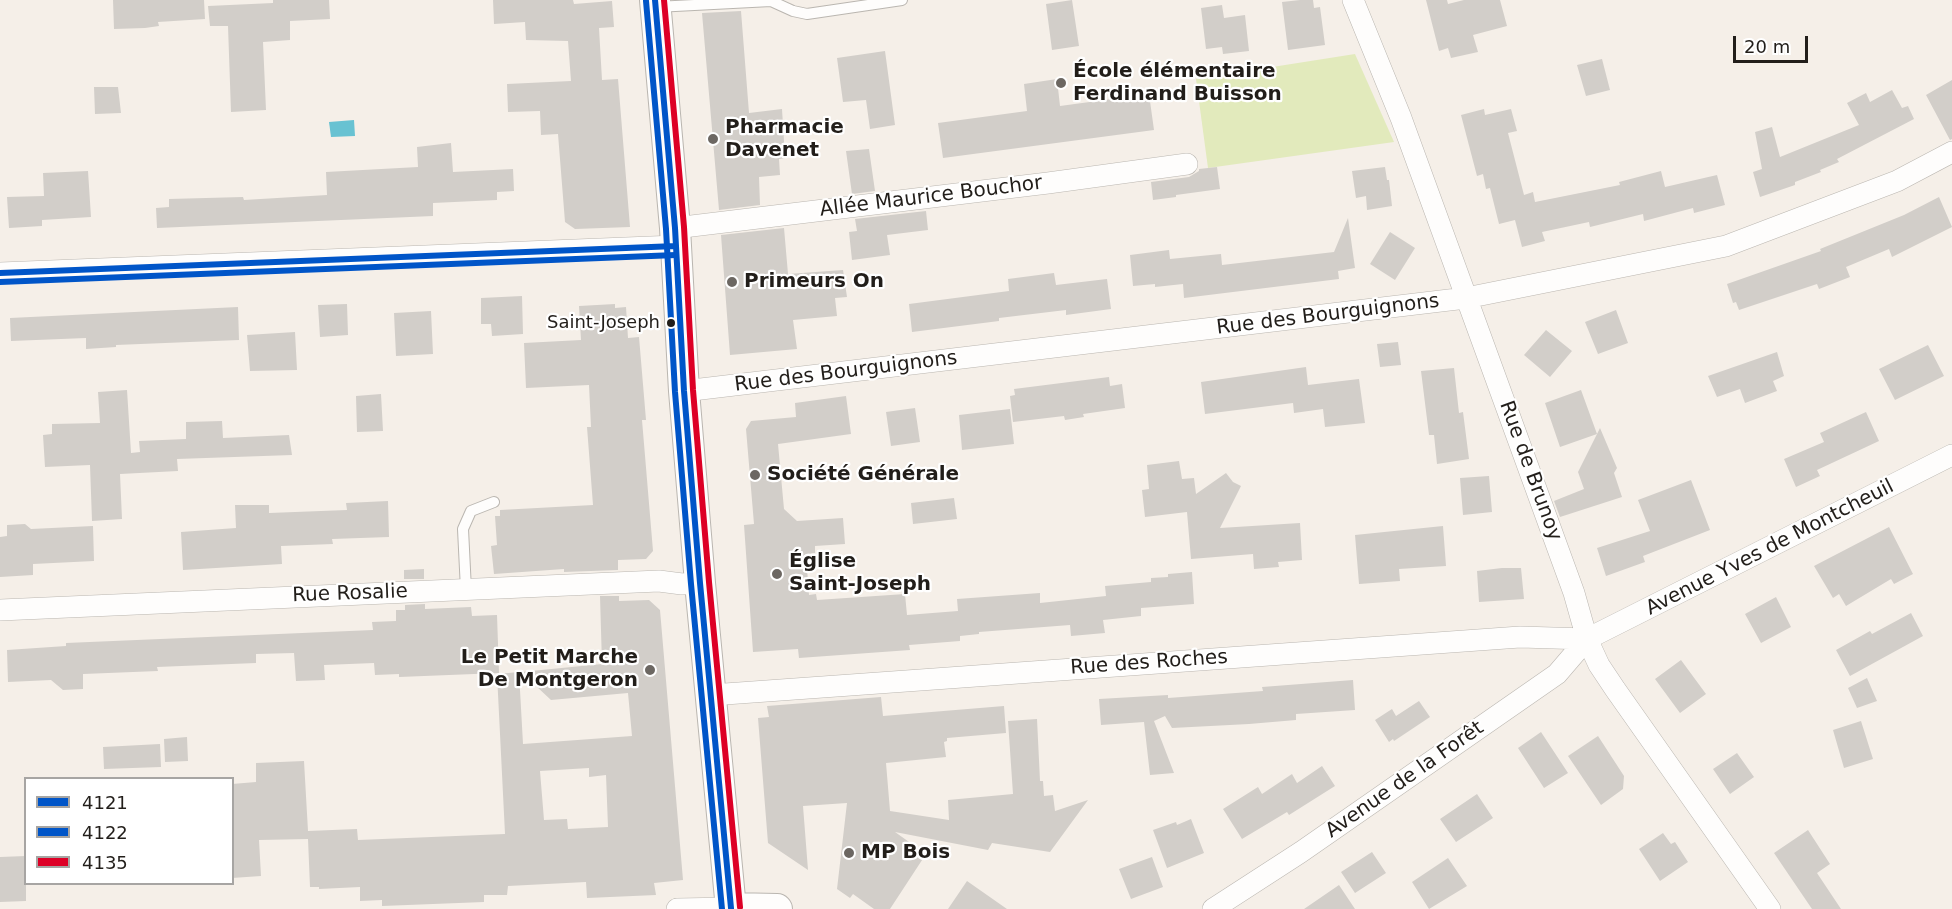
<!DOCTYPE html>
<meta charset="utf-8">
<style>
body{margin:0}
#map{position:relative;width:1952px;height:909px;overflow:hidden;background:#f5efe8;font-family:"DejaVu Sans",sans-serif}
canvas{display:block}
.legend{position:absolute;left:24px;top:777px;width:210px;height:108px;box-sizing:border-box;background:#fff;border:2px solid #a7a5a3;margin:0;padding:8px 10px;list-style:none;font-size:18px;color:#221e1a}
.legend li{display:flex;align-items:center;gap:12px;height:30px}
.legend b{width:30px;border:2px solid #a7a5a3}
.scale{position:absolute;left:1733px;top:36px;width:75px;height:27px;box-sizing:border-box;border:3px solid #221e1a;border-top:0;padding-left:8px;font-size:18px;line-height:21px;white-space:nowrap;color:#221e1a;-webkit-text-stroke:4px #fff;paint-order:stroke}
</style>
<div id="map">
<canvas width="1952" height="909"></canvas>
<ul class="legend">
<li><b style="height:8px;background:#0055c8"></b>4121</li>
<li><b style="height:8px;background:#0055c8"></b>4122</li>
<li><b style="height:8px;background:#dd0026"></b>4135</li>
</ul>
<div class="scale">20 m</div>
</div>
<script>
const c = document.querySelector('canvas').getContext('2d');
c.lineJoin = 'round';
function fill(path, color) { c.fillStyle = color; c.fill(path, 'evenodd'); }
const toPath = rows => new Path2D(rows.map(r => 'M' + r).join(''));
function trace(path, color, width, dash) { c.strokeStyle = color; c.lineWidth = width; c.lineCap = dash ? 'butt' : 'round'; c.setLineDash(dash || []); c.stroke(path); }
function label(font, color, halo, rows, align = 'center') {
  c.font = font + ' "DejaVu Sans",sans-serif'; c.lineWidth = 4.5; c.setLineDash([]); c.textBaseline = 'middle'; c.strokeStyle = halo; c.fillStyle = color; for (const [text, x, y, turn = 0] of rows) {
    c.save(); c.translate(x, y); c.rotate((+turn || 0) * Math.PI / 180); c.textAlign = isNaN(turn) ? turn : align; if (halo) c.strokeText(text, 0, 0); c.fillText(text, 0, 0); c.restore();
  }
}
const green = toPath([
 [1355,54,1394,142,1208,168,1196,79]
]);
const water = toPath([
 [354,120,355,136,331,137,329,122]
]);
const building = toPath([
 [113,0,204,0,205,19,158,22,159,26,145,28,114,29],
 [273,0,329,0,330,19,290,21,290,40,263,42,266,110,231,112,228,26,210,26,208,6,273,3],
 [493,0,573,0,574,4,612,1,614,27,599,28,602,80,618,79,630,227,575,229,565,222,558,134,541,135,540,111,508,112,507,84,571,81,568,41,526,40,525,22,494,24],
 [1072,0,1079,46,1052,50,1046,4],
 [1300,0,1313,0,1314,8,1320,7,1325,45,1288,50,1282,2],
 [1426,0,1447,0,1448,4,1464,0,1500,0,1507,26,1473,35,1478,52,1451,58,1448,48,1439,51],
 [1222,5,1224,18,1245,15,1249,51,1223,54,1222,47,1206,49,1201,8],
 [741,11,749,113,782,109,785,158,779,159,780,175,759,177,760,205,719,210,702,13],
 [885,51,895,125,870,129,866,100,843,102,837,58],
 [1602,59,1610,90,1586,96,1577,65],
 [1057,79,1060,106,1149,94,1154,130,943,158,938,123,1027,111,1024,84],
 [1952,80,1952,139,1950,140,1926,95],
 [94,87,118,87,121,113,95,114],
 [1892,90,1902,108,1908,106,1914,119,1837,159,1839,162,1820,170,1821,172,1795,182,1795,185,1760,197,1753,172,1762,169,1755,132,1772,127,1780,157,1859,125,1847,103,1866,93,1870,102],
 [1484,109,1485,115,1511,109,1517,131,1508,133,1524,195,1533,192,1535,202,1620,185,1619,182,1661,171,1665,187,1717,175,1725,205,1694,213,1693,208,1644,221,1643,214,1590,227,1589,222,1542,232,1545,241,1522,247,1515,220,1499,224,1490,188,1486,189,1483,174,1477,176,1461,115],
 [451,143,453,172,513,169,514,191,497,192,497,200,433,203,433,216,157,228,156,208,169,207,169,199,243,197,244,200,327,195,326,172,418,167,417,147],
 [869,149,875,191,852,194,846,151],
 [1217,167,1220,189,1176,195,1176,197,1153,200,1151,182,1189,177,1199,171,1199,169],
 [1385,167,1387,180,1389,180,1392,206,1367,210,1366,196,1356,198,1352,171],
 [88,171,91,217,42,220,42,226,9,228,7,197,44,196,43,173],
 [1939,197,1952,227,1892,257,1889,249,1846,267,1850,277,1819,289,1817,284,1739,310,1736,302,1733,303,1727,284,1821,251,1820,249,1904,215],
 [926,211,928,230,887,235,890,255,852,260,849,232,857,231,855,219],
 [1348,218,1355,268,1338,271,1339,279,1184,298,1183,284,1155,287,1155,284,1133,286,1130,255,1169,250,1170,259,1221,254,1222,265,1334,252],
 [784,228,788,274,843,270,847,297,835,298,837,316,793,320,797,349,730,355,721,235],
 [1390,232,1415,248,1395,280,1370,264],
 [1054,273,1056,285,1107,279,1111,309,1066,315,1066,310,999,318,999,321,912,332,909,304,1009,291,1008,279],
 [522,296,523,334,492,336,491,324,481,324,481,298],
 [347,304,348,335,320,337,318,305],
 [615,304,615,308,626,307,628,338,639,337,646,420,642,420,653,551,646,559,618,560,618,570,564,572,564,569,494,574,491,546,497,545,495,516,500,516,500,510,593,505,587,427,591,427,589,385,526,388,524,343,581,340,579,306],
 [238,307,239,340,116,345,116,347,86,349,86,338,11,341,10,318],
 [1616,310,1628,343,1598,354,1585,322],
 [431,311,433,354,396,356,394,313],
 [1546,330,1572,351,1550,377,1524,355],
 [295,332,297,370,250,371,247,335],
 [1398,342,1401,365,1380,367,1377,344],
 [1928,345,1944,376,1895,400,1879,369],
 [1777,352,1784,376,1773,381,1777,391,1745,403,1740,389,1717,397,1708,376],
 [1306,367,1308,385,1359,379,1365,423,1325,427,1323,409,1294,413,1293,403,1205,414,1201,382],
 [1454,368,1459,413,1463,412,1469,459,1437,464,1434,435,1429,435,1421,371],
 [1109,377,1110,386,1122,384,1125,408,1083,414,1084,417,1065,420,1064,416,1013,422,1010,396,1015,395,1014,389],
 [127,390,131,453,140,452,139,441,186,439,186,422,222,421,223,438,289,435,292,455,177,459,178,471,120,474,122,519,92,521,90,465,45,467,43,435,52,434,52,424,100,423,98,392],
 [1581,390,1597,434,1600,428,1617,468,1614,473,1622,497,1560,517,1554,501,1584,489,1578,472,1597,434,1560,447,1545,403],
 [381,394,383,431,357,432,356,396],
 [846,396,851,434,778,444,784,509,797,521,843,518,845,544,815,546,815,553,806,554,809,595,816,594,817,600,905,594,907,615,958,611,957,599,1040,593,1040,603,1106,596,1105,586,1151,582,1151,578,1168,577,1168,574,1192,572,1194,604,1141,608,1141,616,1103,620,1105,633,1071,636,1070,625,979,632,979,634,960,636,960,641,909,645,910,650,799,658,798,649,753,652,744,525,754,524,746,429,751,421,796,417,795,403],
 [915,408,920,442,891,446,886,412],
 [1010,409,1014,444,962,450,959,415],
 [1866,412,1879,441,1817,470,1820,476,1796,487,1784,459,1824,442,1820,433],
 [1179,461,1182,479,1194,478,1196,494,1226,473,1233,482,1241,486,1220,528,1300,523,1302,560,1278,562,1279,567,1254,569,1253,554,1191,559,1187,512,1145,517,1142,490,1149,489,1147,465],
 [1489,476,1492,512,1463,515,1460,478],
 [1691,480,1710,530,1643,556,1645,562,1606,576,1597,548,1650,531,1638,500],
 [954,498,957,519,913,524,911,503],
 [388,501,389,537,332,539,333,544,281,546,282,564,183,570,181,532,236,528,235,505,269,505,269,513,347,510,346,503],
 [25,524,31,529,93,526,94,561,33,564,33,575,0,577,0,537,7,536,7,525],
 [1443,526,1446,566,1399,569,1400,581,1359,584,1355,535],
 [1889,527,1913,574,1894,584,1891,579,1846,606,1839,594,1833,598,1814,566],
 [1502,568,1521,568,1524,599,1479,602,1477,571],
 [424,569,424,579,404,579,404,570],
 [600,596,619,596,619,601,649,600,660,610,683,880,654,883,656,895,587,898,586,882,508,886,507,895,484,895,484,902,382,906,382,900,360,901,360,887,319,889,319,887,310,887,308,839,259,840,261,876,232,878,232,784,256,782,256,763,304,761,308,831,357,829,358,840,505,834,497,674,519,672,523,744,632,736,628,693,551,700,521,672,602,664],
 [589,768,589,777,606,775,608,827,568,829,567,819,544,820,540,771],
 [1776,597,1791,627,1761,643,1745,614],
 [425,604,425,609,471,607,472,616,497,615,499,673,399,677,399,674,375,675,374,663,324,665,325,680,296,681,294,653,256,654,256,663,157,667,158,671,83,674,83,689,63,690,51,680,8,682,7,650,66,646,66,643,373,630,372,622,396,621,396,610,405,610,405,605],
 [1911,613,1923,636,1850,676,1836,650,1870,631,1872,634],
 [1681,660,1706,694,1680,713,1655,679],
 [1867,678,1877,701,1857,708,1848,688],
 [1353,680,1355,710,1296,714,1296,720,1249,724,1172,728,1165,716,1154,721,1174,773,1150,775,1144,722,1101,725,1099,699,1168,695,1168,698,1263,691,1262,687],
 [881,697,883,716,1004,706,1006,733,947,738,947,741,944,742,946,757,886,763,890,811,949,820,948,800,1013,794,1008,721,1037,719,1040,781,1043,781,1044,796,1053,795,1055,811,1088,800,1050,852,992,843,988,850,895,832,926,854,890,909,874,909,853,894,850,898,837,889,847,803,803,806,808,870,768,843,758,718,769,717,767,706],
 [1419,701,1430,717,1394,741,1393,739,1389,742,1375,720,1392,709,1396,716],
 [1861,721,1873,759,1844,768,1833,730],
 [1541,732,1568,773,1544,788,1518,748],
 [1598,736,1624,776,1623,789,1601,805,1568,756],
 [187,737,188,761,165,762,164,739],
 [160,744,161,767,104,769,103,747],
 [1737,753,1754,777,1730,794,1713,769],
 [1322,766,1335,786,1289,815,1287,812,1242,839,1223,809,1258,787,1262,794,1292,774,1297,783],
 [1477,794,1493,818,1456,842,1440,819],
 [1191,819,1204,853,1167,868,1153,830,1176,822,1177,825],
 [1808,830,1830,864,1817,873,1841,909,1812,909,1774,853],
 [1663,833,1671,844,1675,842,1688,862,1660,881,1639,849],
 [1372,852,1386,873,1355,893,1341,872],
 [26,856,26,901,0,902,0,857],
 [1152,857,1163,887,1131,899,1119,869],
 [1448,858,1467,886,1429,909,1412,882],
 [967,881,1007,909,948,909],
 [1339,885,1355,909,1304,909]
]);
const lane = toPath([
 [656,7,771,1,793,11,807,14,902,0],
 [466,590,463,529,471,511,494,502]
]);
const street = toPath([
 [1353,0,1401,118,1574,593,1587,639,1599,665,1615,689,1770,909],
 [675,228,1048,183,1187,164],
 [0,273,676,246],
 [684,391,1466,298,1726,246,1897,181,1952,152],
 [0,610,659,581,682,584,700,583],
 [711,695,1520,637,1587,639],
 [677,909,731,908],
 [1213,909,1301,852,1557,674,1587,639,1952,455]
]);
const secondary = toPath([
 [655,0,675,228,684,391,700,583,731,909],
 [731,908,777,909]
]);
const bus1 = toPath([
 [655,0,675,228,684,391,700,583,731,908],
 [0,273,676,246]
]);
const bus2 = toPath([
 [646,1,666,229,675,392,691,584,722,909],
 [0,282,676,255]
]);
const bus3 = toPath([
 [664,0,684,227,693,390,709,582,740,907]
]);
const markers = [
 [1061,83,6,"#6c6762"],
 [713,139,6,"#6c6762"],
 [732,282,6,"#6c6762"],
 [671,323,5,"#221e1a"],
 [755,475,6,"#6c6762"],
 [777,574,6,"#6c6762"],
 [650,670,6,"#6c6762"],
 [849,853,6,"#6c6762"]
];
const busNames = [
 ["Saint-Joseph",660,323]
];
const poiNames = [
 ["École élémentaire",1073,72],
 ["Ferdinand Buisson",1073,95],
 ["Pharmacie",725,128],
 ["Davenet",725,151],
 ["Primeurs On",744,282],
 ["Société Générale",767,475],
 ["Église",789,562],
 ["Saint-Joseph",789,585],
 ["Le Petit Marche",638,658,"right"],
 ["De Montgeron",638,681,"right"],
 ["MP Bois",861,853]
];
const streetNames = [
 ["Allée Maurice Bouchor",931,197,-7],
 ["Rue des Bourguignons",1328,315,-7],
 ["Rue des Bourguignons",846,372,-7],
 ["Rue de Brunoy",1530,471,70],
 ["Avenue Yves de Montcheuil",1770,548,-27],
 ["Rue Rosalie",350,594,-2],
 ["Rue des Roches",1149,663,-4],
 ["Avenue de la Forêt",1405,780,-35]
];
fill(green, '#e2eabc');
fill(water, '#68c2d2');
fill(building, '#d2cec9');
trace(lane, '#bab6b0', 12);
trace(street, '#bab6b0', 22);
trace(secondary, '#bab6b0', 32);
trace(lane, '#fefdfc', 10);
trace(street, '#fefdfc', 21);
trace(secondary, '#fefdfc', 30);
trace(bus1, '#0055c8', 6);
trace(bus2, '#0055c8', 6);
trace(bus3, '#dd0026', 6);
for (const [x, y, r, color] of markers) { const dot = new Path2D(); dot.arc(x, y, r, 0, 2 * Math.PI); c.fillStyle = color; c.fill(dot); trace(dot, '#fff', 2); }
label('18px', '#221e1a', '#fff', busNames, 'right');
label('bold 20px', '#221e1a', '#fff', poiNames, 'left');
label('20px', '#221e1a', '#fff', streetNames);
</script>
